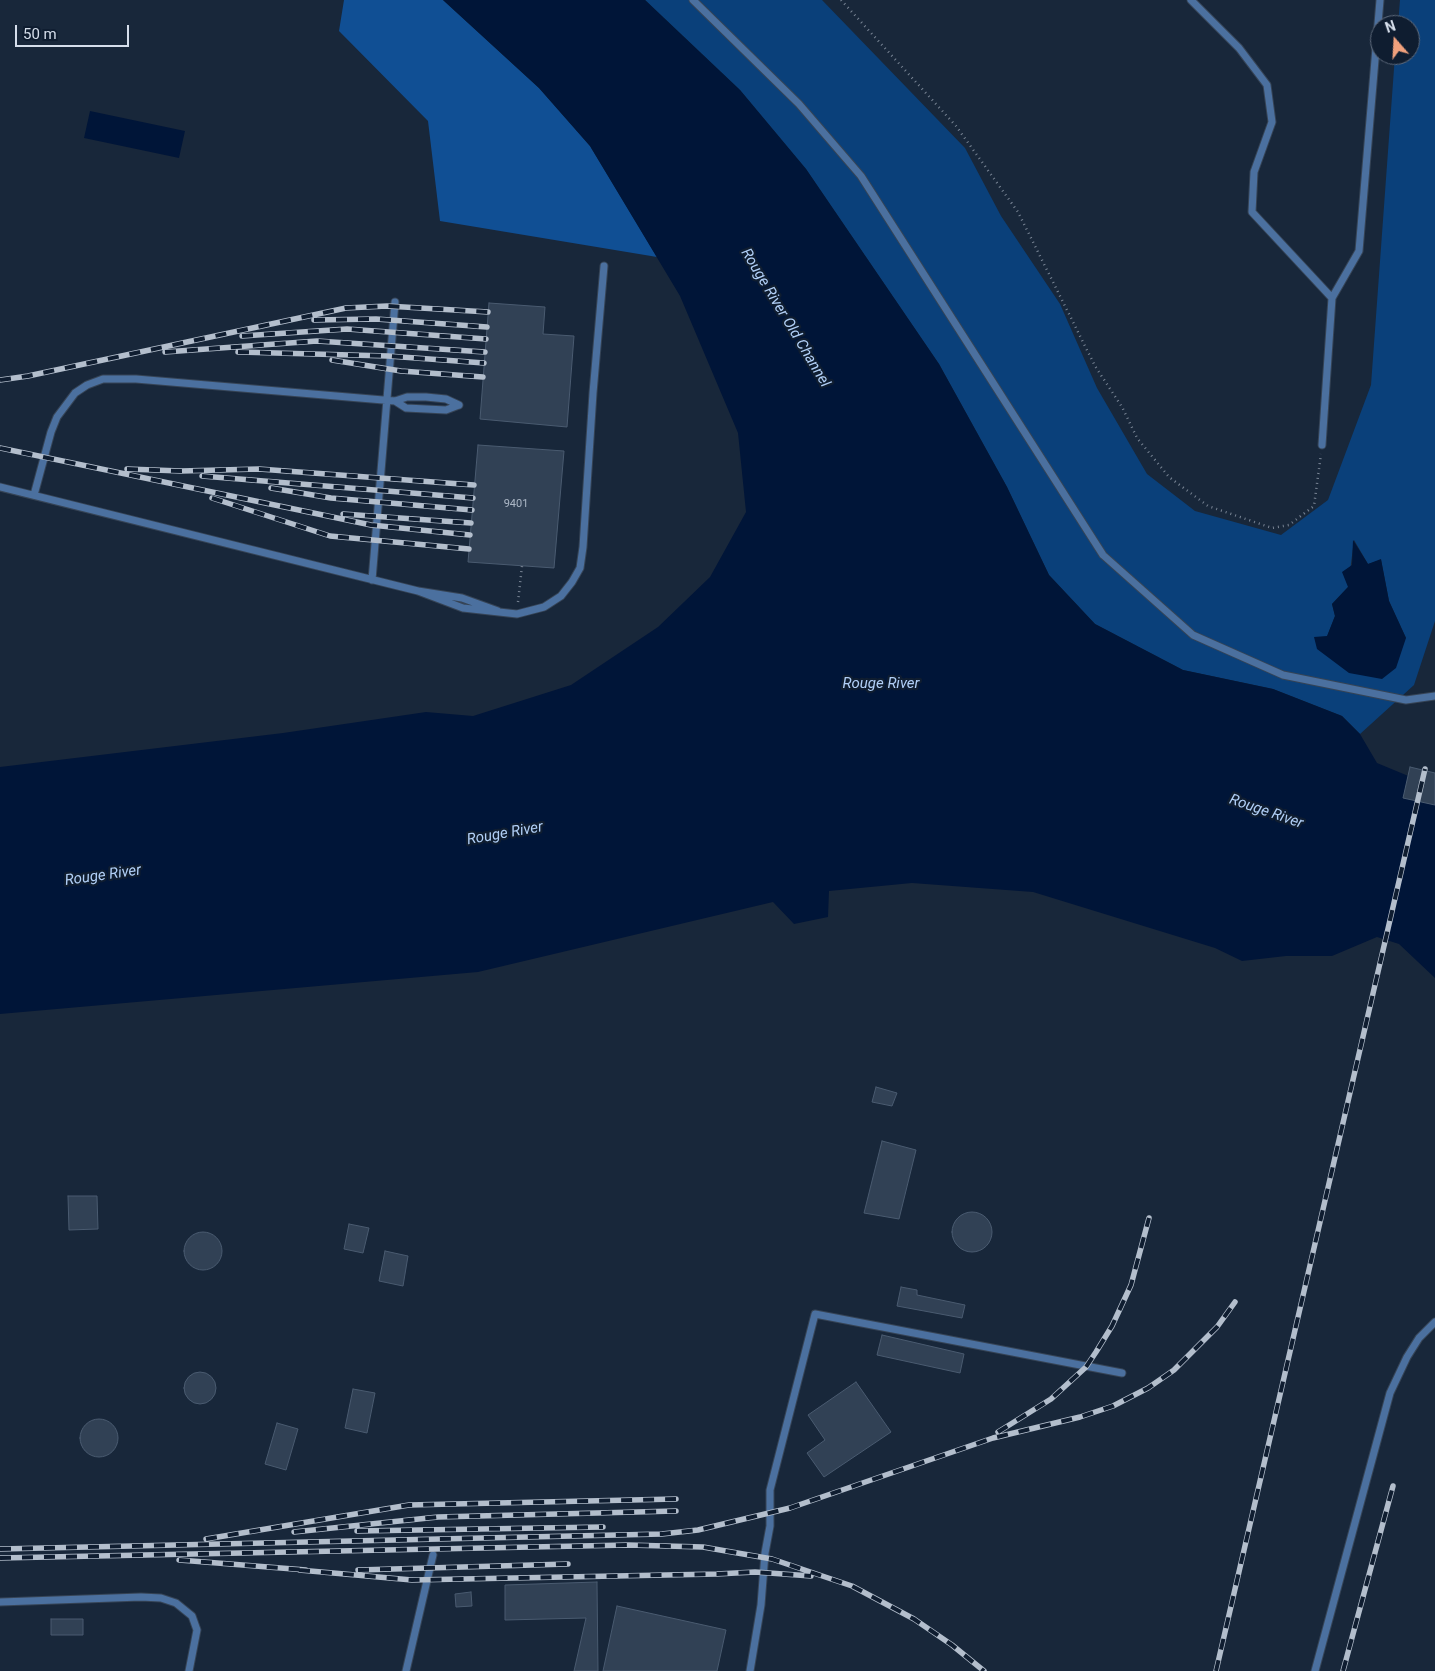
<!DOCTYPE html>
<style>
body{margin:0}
#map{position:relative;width:1435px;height:1671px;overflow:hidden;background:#18273a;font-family:Roboto,sans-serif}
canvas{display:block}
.north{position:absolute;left:1370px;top:15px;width:50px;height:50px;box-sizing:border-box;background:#0f1d30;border:1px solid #5e6a7b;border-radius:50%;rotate:341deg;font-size:14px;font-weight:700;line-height:20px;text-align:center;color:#d5deeb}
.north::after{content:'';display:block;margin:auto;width:18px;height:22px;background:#f1a17d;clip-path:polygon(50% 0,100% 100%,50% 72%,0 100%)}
.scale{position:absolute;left:15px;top:25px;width:114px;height:22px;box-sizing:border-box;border:2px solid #d5deeb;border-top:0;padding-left:6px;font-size:15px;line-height:18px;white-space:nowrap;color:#d5deeb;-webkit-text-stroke:4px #0f1d30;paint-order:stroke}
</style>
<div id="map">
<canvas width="1435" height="1671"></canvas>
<div class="north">N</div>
<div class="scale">50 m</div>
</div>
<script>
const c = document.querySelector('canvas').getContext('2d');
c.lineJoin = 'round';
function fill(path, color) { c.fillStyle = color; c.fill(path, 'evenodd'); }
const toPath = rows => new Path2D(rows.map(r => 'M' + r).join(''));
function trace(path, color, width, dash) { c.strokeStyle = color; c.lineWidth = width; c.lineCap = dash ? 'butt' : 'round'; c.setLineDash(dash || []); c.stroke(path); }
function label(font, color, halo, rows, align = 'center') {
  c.font = font + ' Roboto,sans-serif'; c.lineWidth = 4.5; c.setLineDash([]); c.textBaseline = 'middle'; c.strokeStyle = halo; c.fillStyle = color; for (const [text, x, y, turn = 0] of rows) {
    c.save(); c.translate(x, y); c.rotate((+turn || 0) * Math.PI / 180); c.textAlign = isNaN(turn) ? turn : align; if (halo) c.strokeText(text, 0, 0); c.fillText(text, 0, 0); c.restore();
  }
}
const green = toPath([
 [645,0,822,0,965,148,1001,216,1060,304,1097,388,1147,474,1195,511,1281,535,1328,500,1371,385,1395,55,1410,55,1410,25,1398,25,1400,0,1435,0,1435,621,1414,685,1360,734,1342,716,1273,689,1183,670,1095,624,1049,575,1007,487,939,364,806,169,740,90],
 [1354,540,1368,564,1381,560,1389,601,1406,638,1315,637,1327,637,1335,616,1332,604,1348,587]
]);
const forest = toPath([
 [344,0,443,0,539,88,590,146,657,257,440,221,428,121,339,31]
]);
const water = toPath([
 [443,0,645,0,740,90,806,169,939,364,1007,487,1049,575,1095,624,1183,670,1273,689,1342,716,1360,734,1377,763,1435,787,1435,978,1399,944,1377,937,1332,956,1286,956,1242,961,1215,948,1033,892,912,883,829,891,828,917,794,924,773,902,478,972,0,1014,0,767,283,733,426,712,473,716,571,685,658,627,710,577,746,512,738,433,680,296,590,146,539,88],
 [90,111,185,131,179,158,84,138],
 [1353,540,1368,564,1381,559,1389,601,1406,638,1396,668,1382,679,1349,673,1317,649,1314,637,1327,636,1335,616,1332,604,1348,587,1342,572,1352,565]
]);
const building = toPath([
 [489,303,545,307,543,334,574,336,567,427,480,419,489,303],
 [478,445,564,451,554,568,468,562,478,445],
 [1410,767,1435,773,1435,805,1403,798,1410,767],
 [876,1087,897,1093,892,1106,872,1102,876,1087],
 [882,1141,916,1150,899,1219,864,1213,882,1141],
 [68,1196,97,1196,98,1229,69,1230,68,1196],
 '952 1232a20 20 0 1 1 40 0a20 20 0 1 1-40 0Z',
 [349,1224,369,1228,363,1253,344,1249,349,1224],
 '184 1251a19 19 0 1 1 38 0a19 19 0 1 1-38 0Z',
 [385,1251,408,1256,403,1286,379,1281,385,1251],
 [901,1287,917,1290,917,1295,965,1305,962,1318,897,1306,901,1287],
 [882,1335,964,1354,960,1373,877,1355,882,1335],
 '184 1388a16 16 0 1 1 32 0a16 16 0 1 1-32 0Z',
 [856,1382,891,1432,824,1477,807,1453,825,1440,808,1415,856,1382],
 [353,1389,375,1393,367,1433,345,1428,353,1389],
 '80 1438a19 19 0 1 1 38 0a19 19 0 1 1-38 0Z',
 [277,1423,298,1429,286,1470,265,1464,277,1423],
 [597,1582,598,1671,574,1671,586,1618,505,1620,505,1585,597,1582],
 [471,1592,472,1606,456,1607,455,1594,471,1592],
 [617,1606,726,1630,717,1671,603,1671,617,1606],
 [51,1619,83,1619,83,1635,51,1635,51,1619]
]);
const path = toPath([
 [841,0,956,126,1018,212,1095,366,1122,407,1137,438,1169,477,1208,506,1272,528,1289,525,1314,506,1321,454],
 [518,602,522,566]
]);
const lane = toPath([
 [693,0,799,104,861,176,1103,555,1193,635,1283,675,1406,700,1435,696],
 [1191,0,1239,48,1267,85,1272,122,1254,172,1252,212,1332,298],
 [395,401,406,408,446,410,459,405],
 [1322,445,1332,298,1359,251,1380,0],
 [0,487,418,591],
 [34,495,51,432,57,417,75,393,87,385,103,379,136,379,395,401,407,397,426,397,446,399,459,405],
 [372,580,395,302],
 [498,611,462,598,418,591,463,608,517,614,544,607,561,596,572,582,580,568,583,547,593,393,604,266],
 [0,1602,141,1597,161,1598,176,1603,192,1616,197,1630,189,1671],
 [406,1671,433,1555],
 [750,1671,761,1605,765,1553,770,1526,770,1490,815,1314,1122,1373],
 [1315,1671,1390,1393,1407,1357,1419,1338,1435,1322]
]);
const rail = toPath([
 [314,320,376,319,487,327],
 [242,336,347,329,486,339],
 [165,352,317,341,485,352],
 [238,352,388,356,484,363],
 [332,360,401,371,483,377],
 [0,380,28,376,346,308,387,306,488,312],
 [0,448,371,525,470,535],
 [127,469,181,471,259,469,474,485],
 [202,476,473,498],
 [271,488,331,498,472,510],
 [212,498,330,536,469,549],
 [343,514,471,523],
 [998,1432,1051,1399,1086,1367,1096,1352,1112,1326,1131,1285,1149,1218],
 [357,1531,603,1527],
 [294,1532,438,1517,676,1511],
 [206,1539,409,1505,676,1499],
 [0,1549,483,1538,662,1534,698,1530,790,1508,993,1438,1080,1417,1113,1406,1148,1388,1174,1370,1217,1327,1235,1302],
 [0,1558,628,1545,703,1547,772,1559,852,1586,914,1619,952,1645,984,1671],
 [179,1560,306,1570],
 [299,1570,412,1580,717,1574,755,1572,811,1576],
 [358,1570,568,1564],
 [1216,1671,1425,769],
 [1343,1671,1393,1486]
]);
const numberNames = [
 ["9401",516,504]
];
const waterNames = [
 ["Rouge River Old Channel",785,318,59],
 ["Rouge River",881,684],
 ["Rouge River",1266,812,19],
 ["Rouge River",505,834,-10],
 ["Rouge River",103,876,-8]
];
fill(green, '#0a407a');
fill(forest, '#104f94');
fill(water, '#001538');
fill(building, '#314155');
trace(building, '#4a5b70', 1);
trace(lane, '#364456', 9);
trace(path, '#798595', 2.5, [1, 4]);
trace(lane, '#4b709f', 7);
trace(rail, '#b3becc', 5.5);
trace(rail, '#0f1d30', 4, [11]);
label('11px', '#acb7c6', null, numberNames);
label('italic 15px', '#b1cff6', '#0f1d30', waterNames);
</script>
